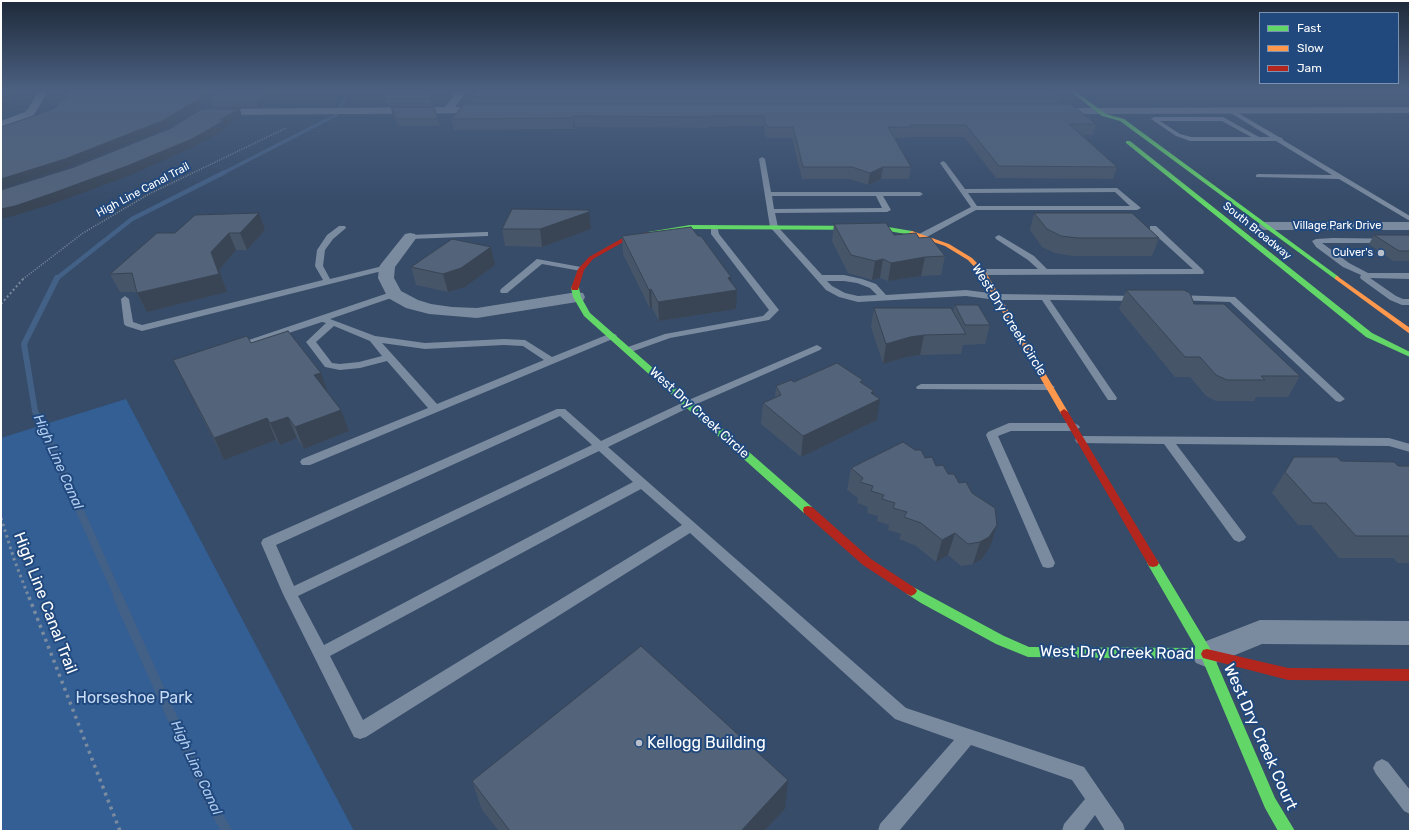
<!DOCTYPE html>
<style>
body{margin:0}
#map{position:relative;width:1411px;height:832px;overflow:hidden;background:#364c69;font-family:Rubik,sans-serif}
canvas{display:block}
.frame{position:absolute;inset:0;border:2px solid #fff;pointer-events:none}
.legend{position:absolute;left:1259px;top:12px;width:140px;height:72px;box-sizing:border-box;background:#21497e;border:1px solid #7a92b2;margin:0;padding:5px 7px;list-style:none;font-size:12px;color:#fff}
.legend li{display:flex;align-items:center;gap:8px;height:20px}
.legend b{width:20px;border:1px solid #7a92b2}
</style>
<div id="map">
<canvas width="1411" height="832"></canvas>
<div class="frame"></div>
<ul class="legend">
<li><b style="height:5px;background:#63d668"></b>Fast</li>
<li><b style="height:5px;background:#ff974d"></b>Slow</li>
<li><b style="height:5px;background:#b3261e"></b>Jam</li>
</ul>
</div>
<script>
const c = document.querySelector('canvas').getContext('2d');
c.lineJoin = 'round';
function fill(path, color) { c.fillStyle = color; c.fill(path, 'evenodd'); }
const toPath = rows => new Path2D(rows.map(r => 'M' + r).join(''));
function trace(path, color, width, dash) { c.strokeStyle = color; c.lineWidth = width; c.lineCap = dash ? 'butt' : 'round'; c.setLineDash(dash || []); c.stroke(path); }
function label(font, color, halo, rows, align = 'center') {
  c.font = font + ' Rubik,sans-serif'; c.lineWidth = 4; c.setLineDash([]); c.textBaseline = 'middle'; c.strokeStyle = halo; c.fillStyle = color; for (const [text, x, y, turn = 0] of rows) {
    c.save(); c.translate(x, y); c.rotate((+turn || 0) * Math.PI / 180); c.textAlign = isNaN(turn) ? turn : align; if (halo) c.strokeText(text, 0, 0); c.fillText(text, 0, 0); c.restore();
  }
}
const green = toPath([
 [126,399,337,799,354,831,1,831,1,438]
]);
const streamFar4 = toPath([
 [223,173,336,115,349,92,348,90]
]);
const streamFar3 = toPath([
 [56,279,132,219,225,172]
]);
const streamFar2 = toPath([
 [38,418,35,411,24,344,57,278]
]);
const streamFar1 = toPath([
 [38,417,119,598]
]);
const stream = toPath([
 [118,597,211,804,227,831]
]);
const pathFar3 = toPath([
 [319,90,323,96],
 [23,279,83,233,149,194,286,128]
]);
const pathFar2 = toPath([
 [1,304,24,278]
]);
const pathFar1 = toPath([
 [1,518,14,559,29,598]
]);
const path = toPath([
 [29,597,120,831]
]);
const lane = toPath([
 [1229,110,1233,110,1279,137,1282,138,1283,140,1410,216,1410,221,1339,179,1256,177,1256,175,1258,174,1332,175,1276,141,1190,141,1176,136,1151,119,1154,117,1223,117,1259,137,1270,137,1229,112,1229,110],
 [1160,121,1222,121,1251,137,1191,137,1180,134,1160,121],
 [762,157,765,159,771,192,920,192,923,194,920,196,883,196,891,210,887,212,775,213,778,227,822,275,844,275,862,279,876,284,886,295,966,290,997,294,1139,296,1140,298,1136,301,1050,300,1117,398,1116,400,1108,400,1042,300,997,300,966,296,858,302,839,297,826,290,770,227,759,159,762,157],
 [772,196,876,196,882,208,774,209,772,196],
 [827,281,844,281,857,283,870,288,877,295,858,296,845,293,832,286,827,281],
 [943,161,945,162,965,189,1117,188,1141,208,1137,210,976,210,925,238,919,238,919,234,971,207,940,163,943,161],
 [1115,192,1130,206,977,206,968,193,1115,192],
 [711,225,717,225,719,234,779,310,769,320,670,338,631,352,625,352,623,350,625,348,665,334,763,316,769,310,711,234,711,225],
 [339,226,345,226,346,228,333,239,325,250,323,266,330,279,387,265,391,267,390,269,142,331,126,326,124,324,121,299,125,296,129,299,133,322,142,325,323,280,315,266,317,250,327,235,339,226],
 [1150,226,1156,226,1203,270,1204,272,1203,274,983,275,979,272,983,269,1038,269,1028,260,996,239,995,237,999,235,1034,256,1047,269,1193,269,1150,230,1150,226],
 [485,232,488,232,488,236,410,239,406,237,410,235,485,232],
 [1333,238,1410,239,1410,243,1322,243,1349,263,1368,273,1410,273,1410,279,1370,278,1396,296,1403,299,1410,299,1410,305,1402,305,1390,300,1361,279,1360,277,1361,275,1343,267,1316,247,1312,241,1316,239,1333,238],
 [537,259,581,267,585,269,581,271,542,264,507,293,501,293,500,291,501,289,537,259],
 [394,291,397,292,398,294,397,296,330,319,375,336,425,343,504,339,525,340,552,357,609,334,615,334,617,336,615,338,310,465,302,465,300,462,302,459,428,408,387,361,360,368,340,370,325,367,306,342,326,323,322,322,240,349,234,349,232,347,234,345,394,291],
 [334,326,370,341,382,356,359,362,340,364,332,363,316,342,334,326],
 [382,343,425,349,504,345,523,346,544,360,437,404,382,343],
 [1177,295,1235,297,1345,399,1340,402,1336,401,1230,302,1174,300,1173,298,1177,295],
 [817,345,822,348,820,350,692,406,608,447,906,708,1084,767,1123,824,1125,831,1105,831,1095,815,1083,831,1062,831,1064,824,1085,799,1072,780,971,745,899,831,878,831,880,824,954,740,895,719,690,533,366,737,360,739,354,737,283,594,261,543,263,539,557,409,565,409,601,441,684,402,817,345],
 [560,416,592,445,294,586,276,545,560,416],
 [599,451,633,482,324,645,298,596,599,451],
 [641,489,682,525,363,720,330,656,641,489],
 [921,384,1050,384,1055,387,1050,390,917,389,916,387,921,384],
 [1009,423,1074,423,1078,425,1080,427,1078,429,1074,431,1011,431,998,436,1055,563,1053,567,1048,568,1043,567,1041,563,986,435,988,432,1009,423],
 [1081,436,1389,438,1410,444,1410,452,1389,446,1176,444,1244,534,1246,537,1244,540,1239,542,1234,540,1164,444,1077,443,1075,440,1077,437,1081,436],
 [1382,759,1388,762,1410,790,1410,814,1404,811,1376,774,1373,768,1376,762,1382,759]
]);
const street = toPath([
 [39,90,49,90,33,116,1,128,1,121,25,112,28,109,39,90],
 [456,90,466,90,465,94,455,107,487,107,492,110,487,113,212,115,207,112,212,109,445,107,455,94,456,90],
 [1410,107,1410,113,1052,114,1047,111,1052,108,1410,107],
 [1265,222,1410,222,1410,230,1265,230,1260,229,1258,226,1260,223,1265,222],
 [410,233,415,234,417,237,395,267,394,278,401,291,418,300,431,304,452,307,477,308,577,292,583,293,585,297,583,301,577,302,477,318,429,314,406,308,388,298,378,278,379,267,381,264,405,234,410,233],
 [1260,620,1410,621,1410,645,1262,644,1206,667,1196,663,1191,654,1196,645,1260,620]
]);
const fast = toPath([
 [1069,90,1073,90,1106,114,1124,119,1339,277,1339,279,1335,279,1120,121,1102,116,1069,90],
 [1126,141,1130,141,1372,333,1410,352,1410,357,1366,337,1126,143,1126,141],
 [690,225,882,226,912,231,915,233,912,235,882,230,690,229,648,236,645,234,648,232,690,225],
 [572,286,578,286,579,288,581,297,590,313,812,507,813,510,812,513,804,513,584,316,573,297,571,288,572,286],
 [1153,559,1157,560,1211,650,1275,798,1295,831,1278,831,1265,808,1202,659,1028,657,996,644,921,603,907,594,905,591,907,588,911,586,915,588,1004,636,1029,647,1196,648,1147,563,1149,560,1153,559]
]);
const slow = toPath([
 [912,231,949,244,972,258,985,271,1068,412,1067,414,1061,414,1060,412,980,273,968,260,945,246,910,234,909,233,912,231],
 [1337,276,1410,328,1410,334,1335,279,1335,277,1337,276]
]);
const jam = toPath([
 [648,232,650,233,650,235,625,241,593,259,584,270,578,290,572,290,571,288,578,269,589,257,621,239,648,232],
 [1064,409,1068,412,1157,560,1159,563,1157,566,1153,567,1149,566,1060,412,1064,409],
 [808,506,812,507,871,559,915,588,917,591,915,594,911,596,907,594,863,565,804,513,803,510,804,507,808,506],
 [1207,649,1288,668,1410,669,1410,681,1288,680,1203,658,1201,654,1203,650,1207,649]
]);
const wall = toPath([
 [289,90,258,107,214,107,211,100],
 [378,90,427,90,431,99,432,106,388,106],
 [472,97,1059,97,1057,104,1096,124,1093,135,1082,135,1117,167,1113,179,996,178,964,137,909,137,909,138,895,138,911,167,909,179,881,179,868,185,850,179,802,179,792,138,767,138,767,136,765,136,764,126,708,127,708,128,575,127,574,129,454,130,451,119,473,104],
 [391,107,438,119,440,126,399,126,392,114],
 [259,213,265,230,247,250,236,250,219,270,227,292,147,312,136,292,120,292,110,274],
 [1034,213,1159,238,1152,256,1072,256,1055,253,1042,247,1030,230],
 [834,224,894,235,919,238,945,256,941,275,921,276,888,281,880,278,872,280,848,273,832,241],
 [502,229,591,229,542,247,505,246],
 [1374,235,1410,235,1410,261,1393,261,1369,244],
 [622,236,736,309,659,321,652,308,650,309,623,254],
 [491,247,495,265,465,287,448,292,416,285,411,267],
 [1126,290,1194,304,1300,376,1288,397,1256,397,1254,401,1216,401,1206,396,1190,377,1175,377,1119,309],
 [955,305,990,325,985,344,963,345,961,354,920,355,906,357,883,364,871,327,874,308,953,311],
 [251,343,328,393,341,410,349,431,304,449,297,438,280,445,276,440,224,460,173,360],
 [794,382,863,383,874,394,877,420,801,457,761,424,763,403,775,398,776,386],
 [1294,457,1398,466,1410,466,1410,563,1398,563,1393,558,1339,558,1311,525,1298,525,1272,493],
 [925,458,948,474,990,547,982,559,973,564,961,566,948,555,936,562,916,546,899,539,901,534,888,530,889,525,877,521,878,516,867,513,868,507,857,503,858,498,847,490,851,468],
 [472,781,785,809,764,831,499,831,482,810]
]);
const shadedWall = toPath([
 [10,90,20,90,9,102,11,104,1,115,1,104,2,99],
 [205,90,208,90,210,94,197,109,165,129,69,167,1,189,1,179],
 [275,90,289,90,258,107,256,100],
 [240,109,242,116,227,125,228,128,195,146,131,175,58,202,20,214,1,219,1,209,219,120],
 [574,116,575,127,574,129,573,118],
 [883,167,881,179,868,185,870,173],
 [589,212,591,229,542,247,540,229],
 [259,213,265,230,247,250,240,233],
 [229,233,236,250,219,270,227,292,147,312,137,293,211,252],
 [491,247,495,265,465,287,448,292,443,274],
 [925,257,921,276,888,281,891,263],
 [883,259,880,278,872,280,875,261],
 [731,277,731,291,737,290,736,309,659,321,658,302,728,278],
 [651,289,652,308,650,309,649,290],
 [924,335,920,355,906,357,883,364,886,344,910,337],
 [321,373,328,393,314,375],
 [874,391,873,402,880,399,877,420,801,457,803,436],
 [341,410,349,431,304,449,295,427],
 [288,417,297,438,280,445,270,423],
 [267,418,276,440,224,460,214,438],
 [997,525,990,547,982,559,973,564,980,542],
 [955,533,948,555,936,562,942,540],
 [788,780,785,809,764,831,741,831]
]);
const building = toPath([
 [1,90,10,90,2,99,7,98,1,104,1,90],
 [69,90,205,90,194,102,162,121,65,159,1,179,1,127,53,109,64,99,69,90],
 [219,90,275,90,256,100,211,100,219,90],
 [381,90,427,90,431,99,386,99,381,90],
 [478,90,1050,90,1059,97,472,97,478,90],
 [464,104,1071,104,1096,124,1069,124,1117,167,999,166,966,125,910,125,911,127,888,127,911,167,883,167,870,173,852,167,803,167,793,127,768,127,767,125,765,125,764,116,708,116,708,117,574,116,573,118,451,119,464,104],
 [391,107,434,107,438,119,397,119,391,107],
 [202,109,240,109,219,120,225,120,192,139,127,166,53,193,15,206,1,209,1,190,74,167,171,128,202,109],
 [512,209,589,210,589,212,540,229,502,229,512,209],
 [259,213,240,233,229,233,211,252,219,274,137,293,132,273,110,274,157,233,175,233,195,215,259,213],
 [1034,213,1132,213,1159,238,1077,238,1061,236,1047,229,1034,213],
 [886,223,894,235,916,233,919,238,930,237,945,256,925,257,891,263,883,259,875,261,851,255,834,224,886,223],
 [691,227,698,236,701,236,731,277,728,278,737,290,658,302,651,289,649,290,622,236,691,227],
 [1374,235,1410,235,1410,251,1399,251,1374,235],
 [452,239,491,247,461,268,443,274,411,267,452,239],
 [1126,290,1184,290,1190,293,1194,304,1224,304,1300,376,1261,376,1265,380,1227,380,1216,375,1200,357,1185,357,1126,290],
 [955,305,978,305,990,325,965,325,955,305],
 [874,308,951,308,966,334,924,335,910,337,886,344,874,308],
 [288,331,321,373,314,375,341,410,295,427,288,417,270,423,267,418,214,438,173,360,247,336,251,343,288,331],
 [837,363,863,380,860,382,874,391,871,393,880,399,803,436,763,403,781,395,776,386,791,380,794,382,837,363],
 [903,442,915,450,921,450,925,458,932,457,936,466,943,465,948,474,954,474,959,483,966,482,972,493,995,508,997,525,989,537,980,542,968,544,955,533,942,540,921,523,904,517,907,512,893,508,895,503,882,499,884,495,871,491,873,486,860,482,863,478,851,468,903,442],
 [1294,457,1337,457,1341,461,1394,462,1398,466,1410,466,1410,536,1356,536,1326,503,1313,503,1285,472,1294,457],
 [641,646,788,780,741,831,510,831,472,781,641,646]
]);
const markers = [
 [1381,253,4,"#b9c0ca"],
 [639,743,4,"#b9c0ca"]
];
const farStreetnames = [
 ["High Line Canal Trail",143,190,-28],
 ["Village Park Drive",1337,226],
 ["South Broadway",1257,231,39]
];
const farPoinames = [
 ["Culver's",1373,253]
];
const streetNames = [
 ["West Dry Creek Circle",1009,320,58],
 ["West Dry Creek Circle",699,413,42]
];
const waterNames = [
 ["High Line Canal",58,462,66],
 ["High Line Canal",196,768,65]
];
const nearStreetnames = [
 ["High Line Canal Trail",45,603,69],
 ["West Dry Creek Road",1117,653,1],
 ["West Dry Creek Court",1260,737,66]
];
const nearParknames = [
 ["Horseshoe Park",134,698]
];
const nearPoinames = [
 ["Kellogg Building",647,743]
];
fill(green, '#335f95');
trace(streamFar4, '#436086', 3.5);
trace(streamFar3, '#436086', 4.5);
trace(streamFar2, '#436086', 6);
trace(streamFar1, '#436086', 8);
trace(stream, '#436086', 10);
trace(pathFar3, '#7b8b9f', 1.5, [1, 1.5]);
trace(pathFar2, '#7b8b9f', 2, [2, 2.5]);
trace(pathFar1, '#7b8b9f', 3, [2.5, 3.5]);
trace(path, '#7b8b9f', 3.5, [3, 4.5]);
fill(lane, '#7b8b9f');
fill(street, '#7b8b9f');
fill(fast, '#63d668');
fill(slow, '#ff974d');
fill(jam, '#b3261e');
fill(wall, '#475569');
fill(shadedWall, '#394555');
fill(building, '#52637a');
trace(building, '#394555', 1);
const sky = c.createLinearGradient(0, 0, 0, 206);
sky.addColorStop(0, '#1e2a3a');
sky.addColorStop(0.44, '#4c6181');
sky.addColorStop(1, '#4c618100');
c.fillStyle = sky;
c.fillRect(0, 0, 1411, 206);
for (const [x, y, r, color] of markers) { const dot = new Path2D(); dot.arc(x, y, r, 0, 2 * Math.PI); c.fillStyle = color; c.fill(dot); trace(dot, '#21497e', 1.5); }
label('11px', '#fff', '#21497e', farStreetnames);
label('11px', '#fff', '#21497e', farPoinames, 'right');
label('13px', '#fff', '#21497e', streetNames);
label('italic 14px', '#b0ccef', '#21497e', waterNames);
label('16px', '#fff', '#21497e', nearStreetnames);
label('16px', '#c8dcf5', '#21497e', nearParknames);
label('16px', '#fff', '#21497e', nearPoinames, 'left');
</script>
